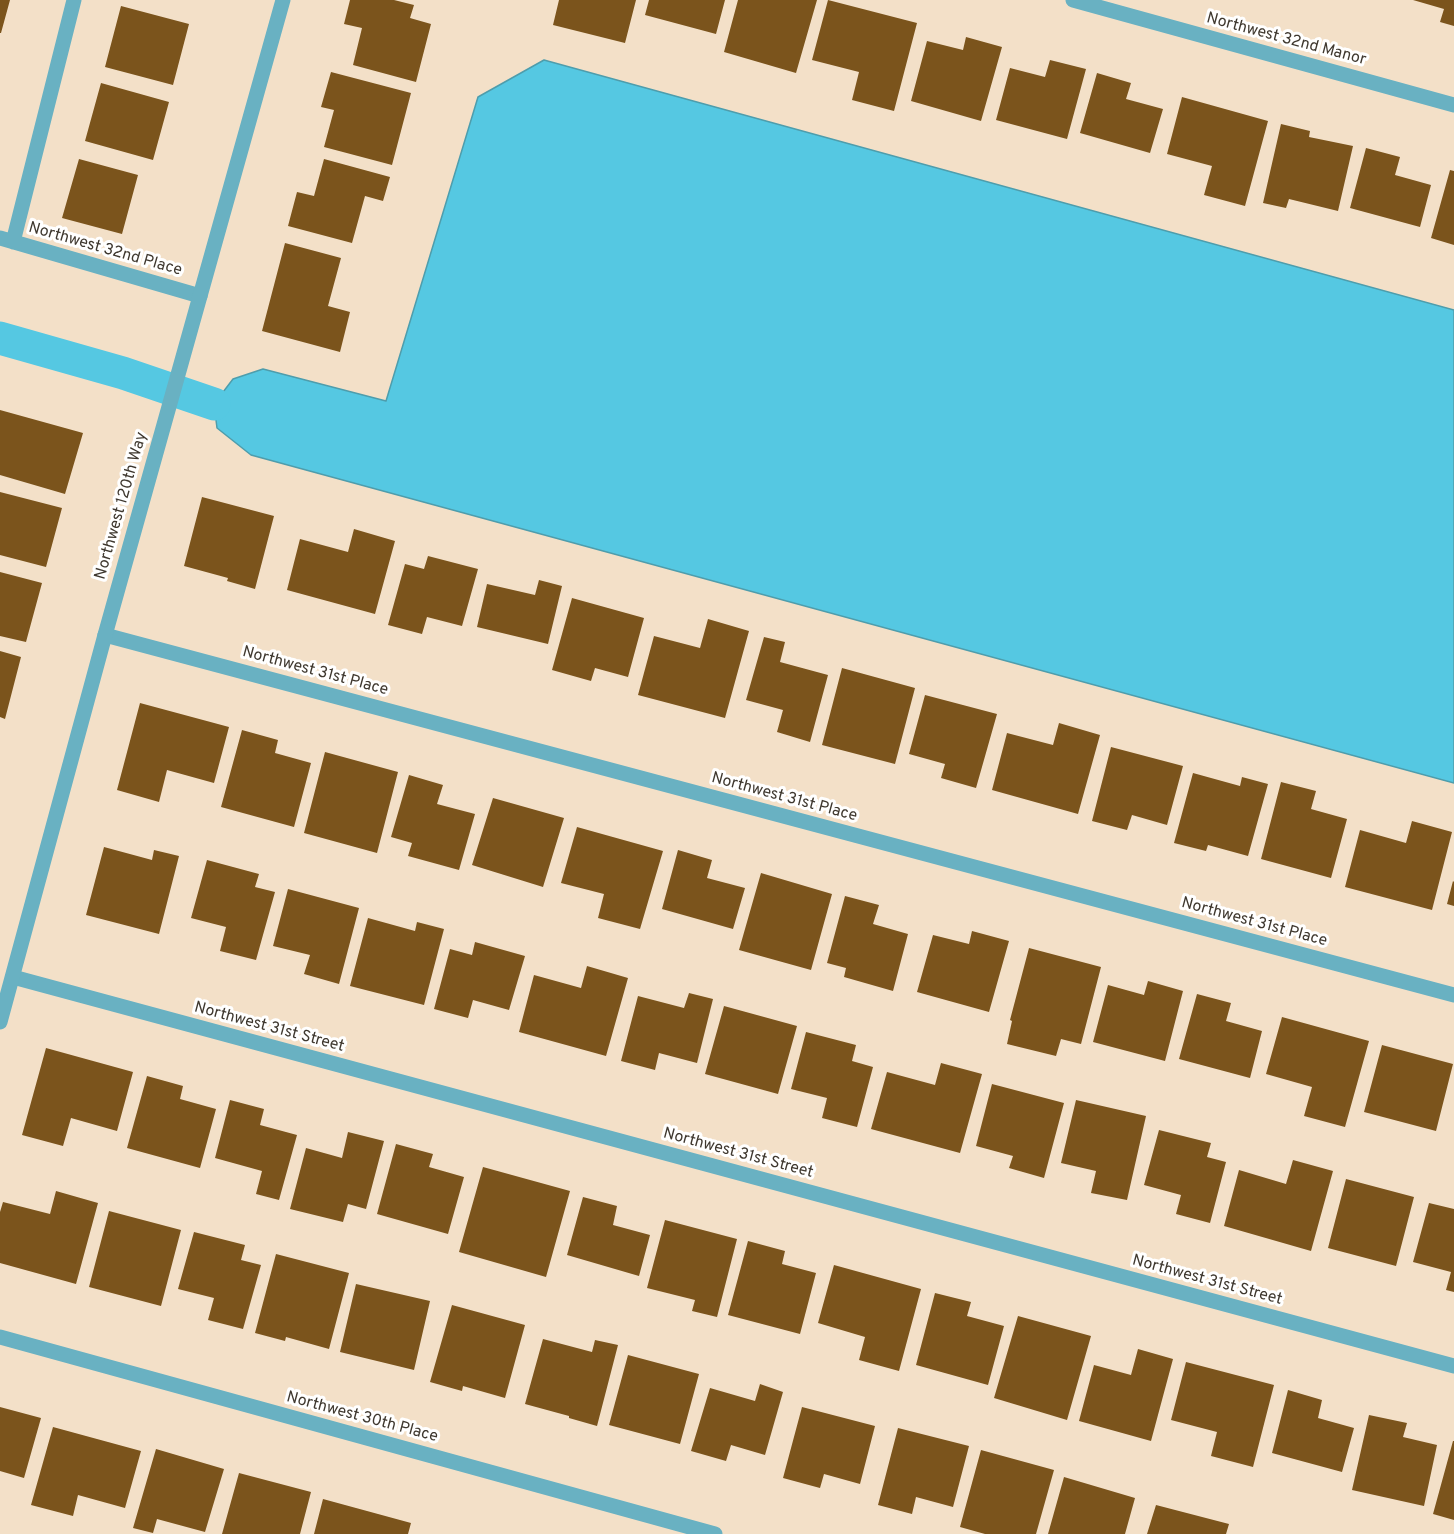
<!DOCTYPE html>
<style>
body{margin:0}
canvas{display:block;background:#f3e0c8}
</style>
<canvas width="1454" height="1534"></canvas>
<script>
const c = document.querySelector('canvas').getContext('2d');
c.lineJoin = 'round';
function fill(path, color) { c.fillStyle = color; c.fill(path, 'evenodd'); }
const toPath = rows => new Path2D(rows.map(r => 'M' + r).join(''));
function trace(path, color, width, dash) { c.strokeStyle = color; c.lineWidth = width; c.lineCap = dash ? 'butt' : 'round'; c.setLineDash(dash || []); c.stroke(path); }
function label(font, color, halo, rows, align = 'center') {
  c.font = font + ' Overpass,sans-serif'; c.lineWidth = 6; c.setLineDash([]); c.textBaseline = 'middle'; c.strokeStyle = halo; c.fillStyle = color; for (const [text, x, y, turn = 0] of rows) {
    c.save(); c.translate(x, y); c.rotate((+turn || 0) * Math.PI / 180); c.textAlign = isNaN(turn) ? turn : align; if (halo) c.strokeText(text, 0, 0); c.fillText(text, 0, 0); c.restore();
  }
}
const water = toPath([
 [544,60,1454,310,1454,783,251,455,217,428,214,404,233,379,263,369,386,401,478,97,544,60]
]);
const canal = toPath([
 [0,338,123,373,214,404]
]);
const building = toPath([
 [0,0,10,0,1,33,0,33],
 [350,0,394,0,414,5,410,18,431,24,416,82,353,65,362,28,344,24],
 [559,0,636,0,625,43,553,25],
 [649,0,725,0,716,34,645,15],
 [738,0,817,0,796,73,724,52],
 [828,0,917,23,894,111,852,100,859,72,812,60],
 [1413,0,1454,0,1454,26,1440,22,1444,9],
 [121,6,189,24,173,85,105,67],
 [966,37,1002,47,981,121,911,101,927,41,963,50],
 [1050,60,1086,69,1067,139,996,120,1010,68,1045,77],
 [331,72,411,93,392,165,324,147,334,110,321,107],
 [1097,73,1131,83,1126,99,1163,109,1150,153,1080,133],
 [101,83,169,102,153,160,85,141],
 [1182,97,1268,121,1245,206,1204,195,1212,166,1167,154],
 [1281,124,1310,131,1309,137,1353,146,1338,211,1289,199,1286,208,1263,203],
 [1366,148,1400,157,1395,175,1431,185,1420,227,1350,208],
 [79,159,138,175,122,234,62,218],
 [324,159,390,177,383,201,365,196,352,243,288,226,297,192,314,196],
 [1450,170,1454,171,1454,245,1431,238],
 [285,243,341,258,328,306,350,312,340,352,262,331],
 [0,410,83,433,65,494,0,475],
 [0,492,62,508,46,567,0,555],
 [202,497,274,516,255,589,227,581,228,578,184,566],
 [354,529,395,541,375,614,287,590,300,539,348,552],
 [428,556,478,569,462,626,427,617,422,634,388,625,405,564,424,569],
 [0,572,42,583,26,642,0,636],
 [539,580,562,586,548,644,477,627,487,584,535,595],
 [572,598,644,618,628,677,595,668,591,681,552,670],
 [708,619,749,631,725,718,638,695,654,636,700,648],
 [764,637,785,642,780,662,828,675,810,742,777,732,783,710,746,700],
 [0,651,21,657,5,719,0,717],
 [842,668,915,688,895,764,822,745],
 [925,695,997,714,976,788,941,778,945,764,909,754],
 [140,703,229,727,214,783,167,770,159,802,117,790],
 [1059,723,1100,735,1078,814,992,790,1007,733,1053,745],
 [242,730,278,740,275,753,311,763,294,827,221,807],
 [1111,747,1183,766,1167,825,1132,815,1127,830,1092,821],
 [325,752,398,772,377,853,304,833],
 [1193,773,1240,786,1242,777,1268,784,1248,856,1208,845,1206,851,1174,843],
 [409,775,443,785,437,804,475,814,459,870,408,856,412,843,391,837],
 [1281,782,1316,791,1311,809,1347,819,1331,878,1261,859],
 [493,798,564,818,543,887,472,865],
 [1412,821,1452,832,1432,910,1345,887,1360,830,1406,843],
 [577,827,663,851,640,929,598,918,604,894,561,883],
 [104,847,152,860,154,850,179,856,159,934,86,915],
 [678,850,712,860,707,878,745,888,733,929,662,909],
 [207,860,259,874,255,887,275,892,256,960,220,951,226,927,191,918],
 [761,873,832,894,811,970,739,950],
 [1453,881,1454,882,1454,906,1447,904],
 [288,889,359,908,339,984,304,974,310,955,273,946],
 [845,896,879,905,873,924,908,934,893,991,844,977,846,968,827,963],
 [368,918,415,931,417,922,444,929,424,1005,350,986],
 [972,931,1009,941,989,1012,917,992,933,935,969,944],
 [475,942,525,956,509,1010,473,1000,468,1018,434,1009,450,949,472,955],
 [1029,948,1101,967,1081,1044,1061,1039,1056,1056,1007,1044,1012,1021,1010,1020],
 [587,966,628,978,606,1056,519,1032,534,975,581,988],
 [1148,981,1183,991,1165,1061,1093,1042,1108,985,1144,995],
 [689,993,713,999,697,1063,659,1053,655,1070,621,1061,638,996,684,1008],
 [1197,994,1231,1003,1226,1021,1262,1031,1250,1078,1179,1059],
 [724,1006,797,1026,778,1094,705,1074],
 [1282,1017,1369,1041,1345,1127,1304,1116,1312,1087,1266,1074],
 [806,1032,856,1045,852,1061,873,1067,857,1127,822,1118,827,1098,791,1089],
 [1382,1045,1453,1064,1436,1131,1364,1112],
 [46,1048,133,1072,117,1131,71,1118,63,1146,22,1135],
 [941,1063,982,1074,960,1153,871,1129,887,1072,935,1085],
 [147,1076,183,1086,180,1099,216,1109,200,1168,127,1148],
 [992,1084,1064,1103,1044,1178,1009,1168,1013,1156,976,1146],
 [230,1100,264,1109,260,1125,297,1135,279,1200,256,1194,262,1171,215,1158],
 [1076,1100,1146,1116,1127,1200,1091,1193,1096,1171,1061,1163],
 [1159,1130,1211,1143,1207,1157,1226,1162,1210,1223,1176,1214,1181,1195,1144,1185],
 [348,1132,384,1141,366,1209,348,1204,343,1222,290,1209,306,1148,342,1158],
 [396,1144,433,1154,429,1167,464,1177,448,1234,377,1214],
 [1293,1160,1333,1171,1311,1251,1224,1226,1239,1170,1286,1184],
 [483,1167,570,1191,546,1277,459,1252],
 [1346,1179,1414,1197,1396,1266,1328,1248],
 [56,1191,98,1203,76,1284,0,1263,0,1212,3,1202,50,1214],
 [583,1197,617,1206,613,1225,650,1235,639,1276,567,1255],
 [1429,1203,1454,1209,1454,1292,1446,1290,1451,1272,1413,1262],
 [109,1211,181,1230,161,1306,89,1287],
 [665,1220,737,1239,717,1317,692,1311,695,1300,647,1288],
 [194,1232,245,1245,241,1260,261,1265,243,1329,208,1320,214,1298,178,1289],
 [748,1241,785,1251,782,1264,816,1273,800,1334,728,1315],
 [276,1254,349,1273,329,1349,286,1337,285,1341,255,1333],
 [834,1265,921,1289,899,1371,859,1360,865,1337,818,1323],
 [356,1284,430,1301,414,1370,340,1352],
 [935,1293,971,1302,967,1316,1004,1326,988,1385,916,1365],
 [452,1305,525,1325,505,1398,463,1386,462,1391,430,1382],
 [1018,1316,1091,1336,1067,1420,994,1398],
 [543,1339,592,1352,595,1340,618,1345,597,1426,569,1418,569,1416,525,1404],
 [1138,1349,1173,1359,1151,1441,1079,1421,1094,1365,1131,1375],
 [628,1355,699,1374,680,1444,609,1425],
 [1186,1362,1274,1385,1253,1467,1211,1456,1217,1432,1171,1420],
 [760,1384,783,1392,765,1455,731,1445,726,1461,691,1451,710,1388,755,1401],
 [1288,1390,1322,1400,1318,1418,1354,1428,1342,1472,1272,1453],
 [0,1407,41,1418,24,1478,0,1471],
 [802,1407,875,1426,860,1484,824,1474,820,1488,783,1478],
 [1369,1415,1407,1423,1403,1437,1437,1445,1424,1506,1352,1490],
 [53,1427,141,1451,125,1508,78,1495,73,1516,31,1505],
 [898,1428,969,1446,953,1507,916,1497,912,1514,878,1505],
 [1453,1441,1454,1441,1454,1520,1433,1514],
 [156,1449,224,1469,205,1532,157,1519,153,1533,133,1528],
 [981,1450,1054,1470,1036,1534,985,1534,960,1527],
 [239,1473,311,1492,300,1534,222,1534],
 [1064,1477,1135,1498,1125,1534,1048,1534],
 [323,1499,411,1523,408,1534,314,1534],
 [1156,1505,1229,1524,1226,1534,1147,1534]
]);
const minor = toPath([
 [1073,0,1454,105],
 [0,238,200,296],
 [13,242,74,0],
 [105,635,1454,995],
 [13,977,1454,1366],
 [0,1337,715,1534]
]);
const tertiary = toPath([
 [0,1022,105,635,283,0]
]);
const streetNames = [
 ["Northwest 32nd Manor",1286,40,15],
 ["Northwest 32nd Place",105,250,16],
 ["Northwest 120th Way",122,506,-74],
 ["Northwest 31st Place",315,672,15],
 ["Northwest 31st Place",784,798,15],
 ["Northwest 31st Place",1254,923,15],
 ["Northwest 31st Street",269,1028,15],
 ["Northwest 31st Street",738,1154,15],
 ["Northwest 31st Street",1207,1281,15],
 ["Northwest 30th Place",362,1418,15]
];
fill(water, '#55c8e2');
trace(water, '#4e9dac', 1.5);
trace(canal, '#55c8e2', 33);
fill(building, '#7b541c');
trace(minor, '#69b1c2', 15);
trace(tertiary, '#69b1c2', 15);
label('16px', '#3f382f', '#fff', streetNames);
</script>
